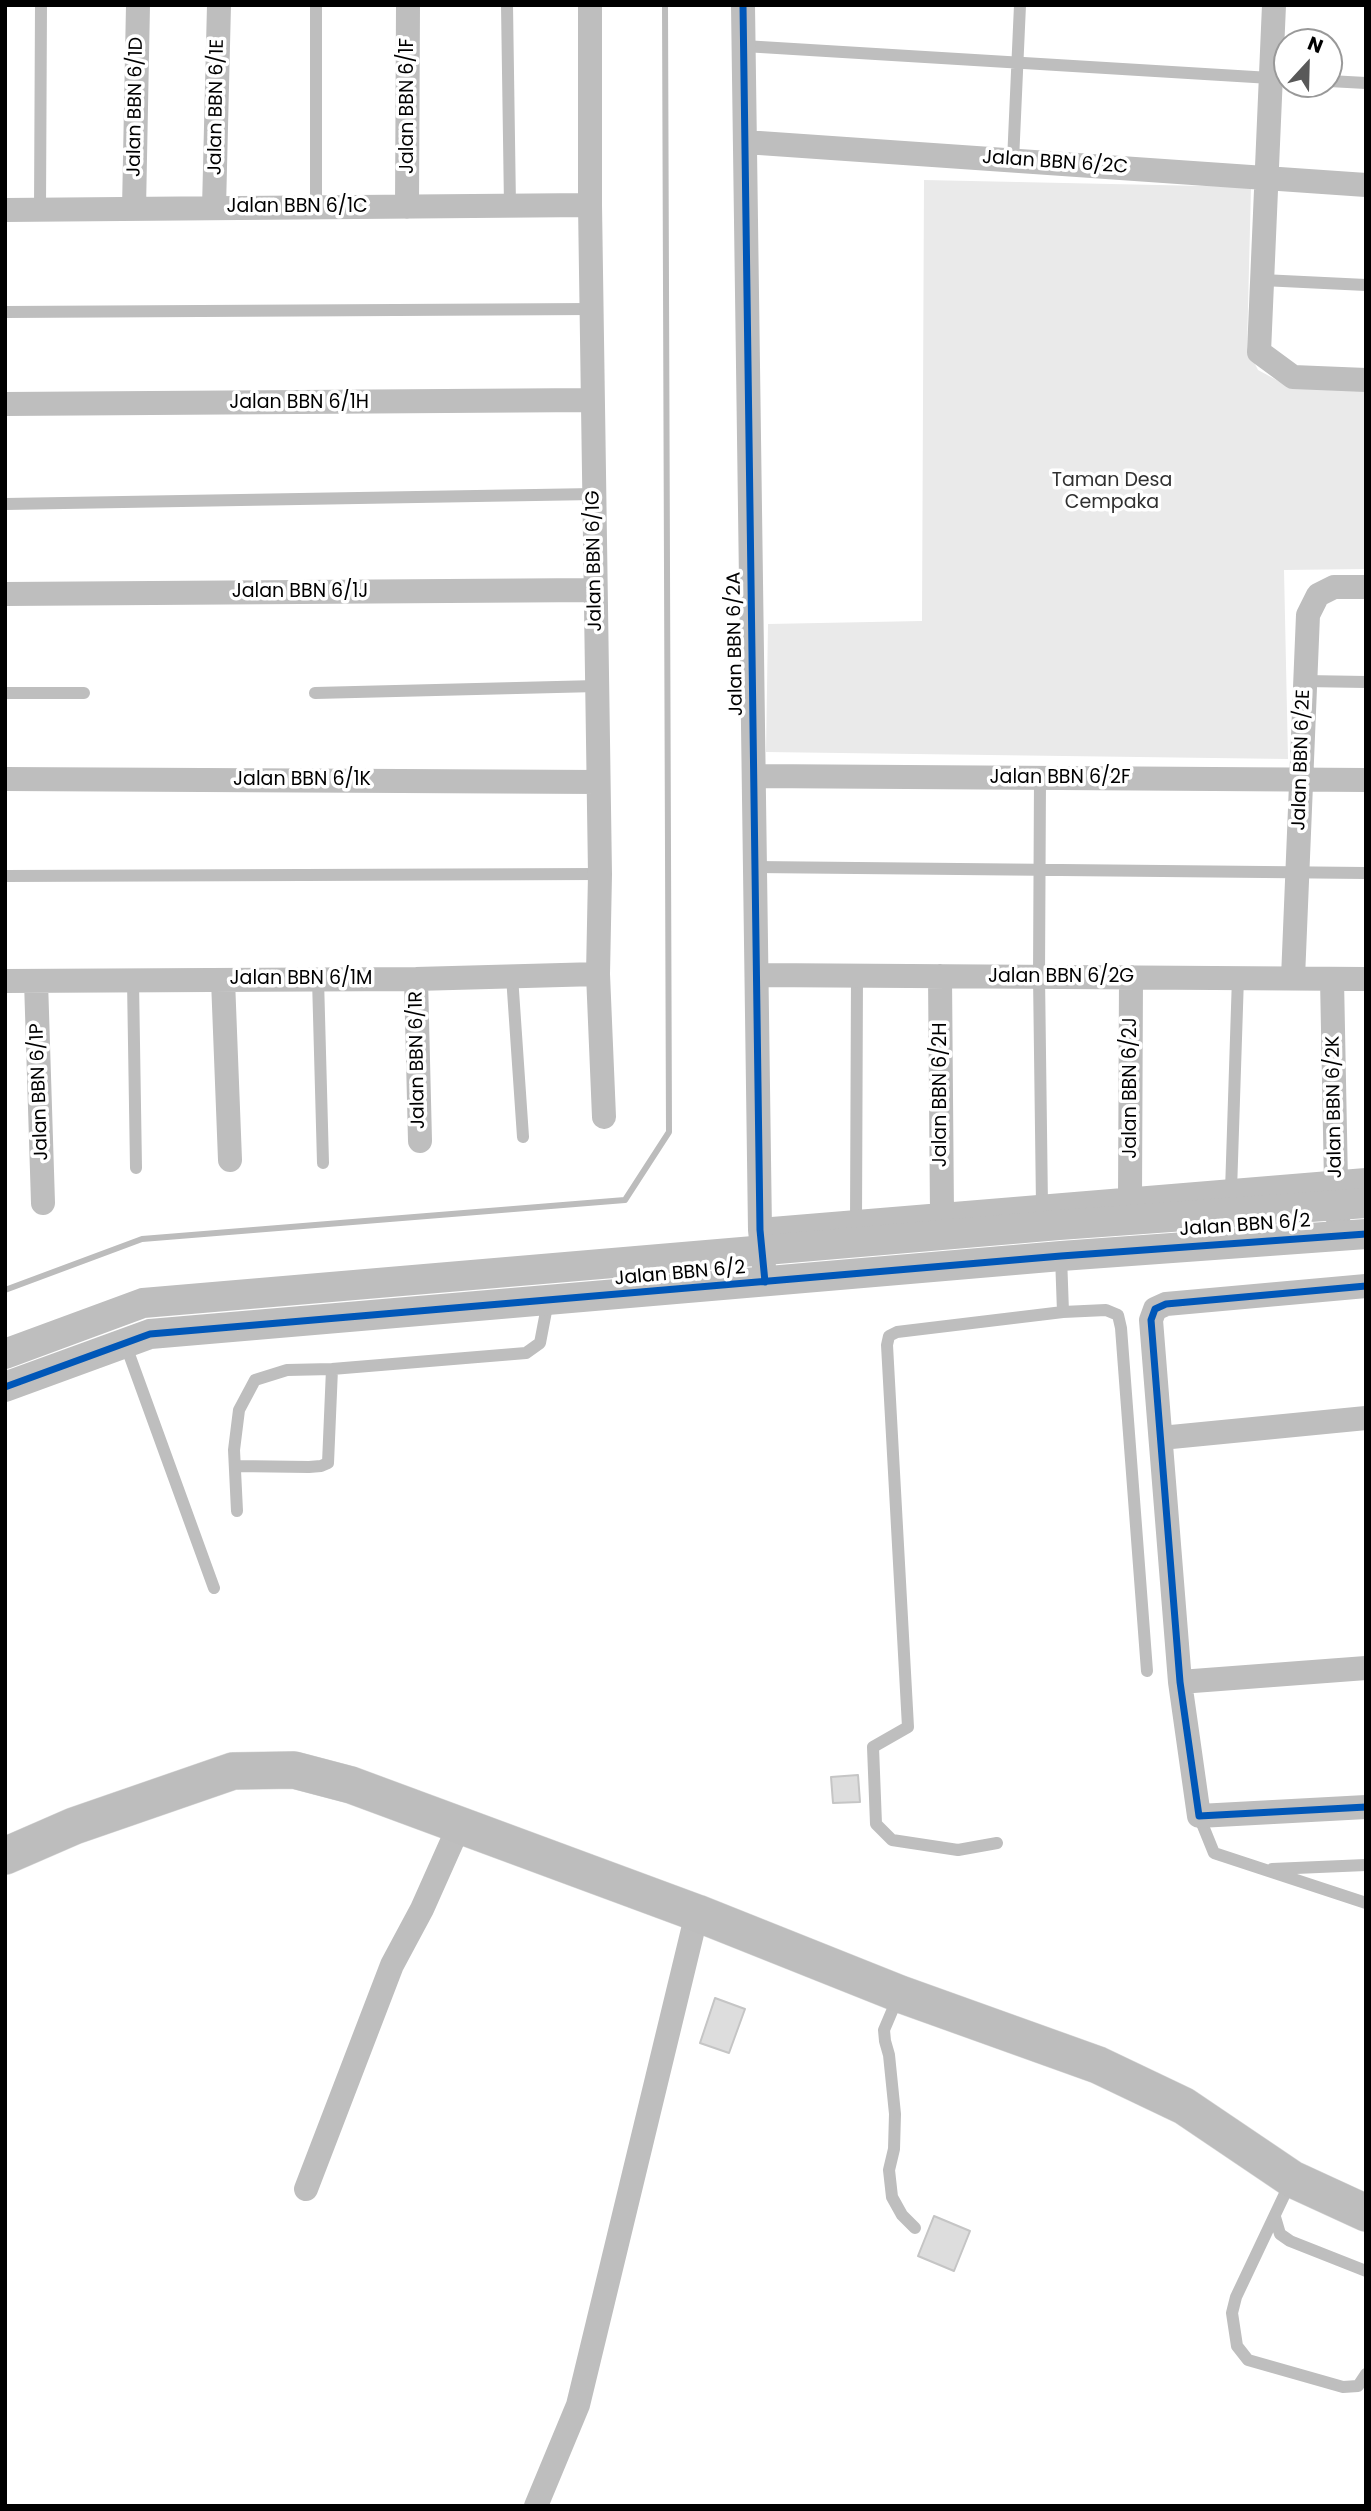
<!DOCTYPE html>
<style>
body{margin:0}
#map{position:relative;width:1371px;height:2511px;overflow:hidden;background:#fff;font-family:Poppins,sans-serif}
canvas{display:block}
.frame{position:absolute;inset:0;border:7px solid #000;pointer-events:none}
.north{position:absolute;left:1273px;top:28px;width:70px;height:70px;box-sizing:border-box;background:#fff;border:2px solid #999;border-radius:50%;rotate:22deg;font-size:19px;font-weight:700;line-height:28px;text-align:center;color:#000}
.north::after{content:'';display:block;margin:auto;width:24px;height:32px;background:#595959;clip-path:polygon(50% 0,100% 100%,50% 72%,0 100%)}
</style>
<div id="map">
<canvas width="1371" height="2511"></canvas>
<div class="frame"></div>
<div class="north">N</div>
</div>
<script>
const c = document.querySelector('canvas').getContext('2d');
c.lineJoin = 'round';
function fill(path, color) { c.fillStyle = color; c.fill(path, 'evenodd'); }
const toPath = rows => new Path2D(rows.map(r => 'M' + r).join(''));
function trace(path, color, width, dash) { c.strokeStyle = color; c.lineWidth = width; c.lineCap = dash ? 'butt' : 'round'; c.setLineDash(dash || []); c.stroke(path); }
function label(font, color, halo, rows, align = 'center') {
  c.font = font + ' Poppins,sans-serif'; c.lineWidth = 7; c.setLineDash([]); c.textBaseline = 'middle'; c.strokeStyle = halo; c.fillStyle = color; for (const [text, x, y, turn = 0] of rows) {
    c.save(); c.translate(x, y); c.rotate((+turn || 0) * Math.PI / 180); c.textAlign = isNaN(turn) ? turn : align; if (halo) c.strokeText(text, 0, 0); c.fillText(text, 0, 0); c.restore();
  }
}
const green = toPath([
 [924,180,1251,187,1247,348,1258,370,1284,384,1366,388,1366,569,1284,570,1288,759,766,752,768,624,922,621]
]);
const stream = toPath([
 [5,1290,142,1239,625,1200,669,1132,665,5]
]);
const building = toPath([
 [858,1775,860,1802,833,1803,831,1777,858,1775],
 [715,1998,745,2009,729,2053,700,2043,715,1998],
 [934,2216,970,2231,954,2271,918,2256,934,2216]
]);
const service = toPath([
 [316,5,316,207],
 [507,5,510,206],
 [744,46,1287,79],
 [1329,81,1366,83],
 [1013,161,1020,5],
 [40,209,41,5],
 [1262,280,1366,285],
 [5,312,591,309],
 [5,504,594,494],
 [1305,681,1366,682],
 [5,693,84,693],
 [315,693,597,686],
 [1040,778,1039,976,1042,1206],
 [755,867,1366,873],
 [5,876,600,874],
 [512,976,523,1137],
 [318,979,323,1163],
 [133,981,136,1168],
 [1231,1191,1238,977],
 [856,1222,857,975],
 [1063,1312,1106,1310,1118,1315,1121,1328,1147,1671],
 [125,1343,214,1588],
 [235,1466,309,1467,321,1466,328,1463,332,1369],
 [237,1511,234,1450,239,1410,255,1380,287,1370,332,1369,526,1353,540,1343,548,1301],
 [1199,1816,1214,1853,1366,1903],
 [997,1843,958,1850,892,1840,876,1824,873,1747,908,1727,887,1345,889,1336,897,1332,1063,1312,1061,1256],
 [1272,1869,1366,1865],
 [898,1997,884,2030,885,2041,889,2055,895,2114,894,2149,889,2170,892,2197,902,2215,915,2228],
 [1290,2183,1236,2297,1232,2313,1237,2346,1248,2360,1343,2387,1358,2386,1366,2374],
 [1275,2217,1280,2234,1290,2241,1366,2271]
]);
const minor = toPath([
 [590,5,590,205,600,874,598,974,604,1117],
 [743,5,760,1230,764,1267],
 [1274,5,1259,352,1293,377,1366,380],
 [745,142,1366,185],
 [407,207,408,5],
 [214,208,219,5],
 [134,209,138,5],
 [5,210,590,205],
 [5,404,592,400],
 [5,594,595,590],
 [754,776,1366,780],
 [5,779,598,782],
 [757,975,1366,979],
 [940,976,942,1214],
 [1293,978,1308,615,1318,595,1334,587,1366,587],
 [416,979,420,1141],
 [1332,979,1336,1183,1339,1235],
 [223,980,230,1160],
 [5,981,416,979,598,974],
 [36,981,43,1203],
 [1130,1199,1131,977],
 [760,1230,1366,1180],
 [1366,1286,1166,1304,1155,1309,1151,1320,1180,1682,1199,1816,1366,1807],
 [1161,1438,1366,1418],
 [1180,1682,1366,1668],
 [306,2189,392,1965,422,1909,459,1826],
 [536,2506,578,2405,697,1913]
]);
const tertiary = toPath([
 [5,1354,143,1303,1059,1225,1366,1203],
 [5,1387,150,1334,1061,1256,1366,1234]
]);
const primary = toPath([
 [5,1856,74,1826,233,1771,294,1770,351,1785,697,1913,900,1994,1098,2065,1184,2106,1292,2179,1366,2213]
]);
const cycleway = toPath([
 [743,5,760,1230,765,1282],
 [1366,1286,1166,1304,1155,1309,1151,1320,1180,1682,1199,1816,1366,1807],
 [5,1387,150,1334,1061,1256,1366,1234]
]);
const streetNames = [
 ["Jalan BBN 6/1F",408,106,-90],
 ["Jalan BBN 6/1D",136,107,-89],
 ["Jalan BBN 6/1E",217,107,-89],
 ["Jalan BBN 6/2C",1055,163,4],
 ["Jalan BBN 6/1C",297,207],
 ["Jalan BBN 6/1H",299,403],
 ["Jalan BBN 6/1G",595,561,-91],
 ["Jalan BBN 6/1J",300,592],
 ["Jalan BBN 6/2A",736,644,-91],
 ["Jalan BBN 6/2E",1302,760,-88],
 ["Jalan BBN 6/2F",1060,778],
 ["Jalan BBN 6/1K",302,780],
 ["Jalan BBN 6/2G",1061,977],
 ["Jalan BBN 6/1M",301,979],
 ["Jalan BBN 6/1R",418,1060,-91],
 ["Jalan BBN 6/2J",1131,1088,-90],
 ["Jalan BBN 6/1P",40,1092,-92],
 ["Jalan BBN 6/2H",941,1095,-90],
 ["Jalan BBN 6/2K",1335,1107,-91],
 ["Jalan BBN 6/2",1245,1226,-4],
 ["Jalan BBN 6/2",680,1274,-5]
];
const parkNames = [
 ["Taman Desa",1112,481],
 ["Cempaka",1112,503]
];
fill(green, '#eaeaea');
trace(stream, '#bcbcbc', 6);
fill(building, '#ddd');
trace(building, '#c5c5c5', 2);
trace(primary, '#dbdbdb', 38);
trace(service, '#bebebe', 12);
trace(minor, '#bebebe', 24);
trace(tertiary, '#bebebe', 30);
trace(primary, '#bdbdbd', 37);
trace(cycleway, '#0057b8', 7);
label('19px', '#000', '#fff', streetNames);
label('19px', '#303030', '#fff', parkNames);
</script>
